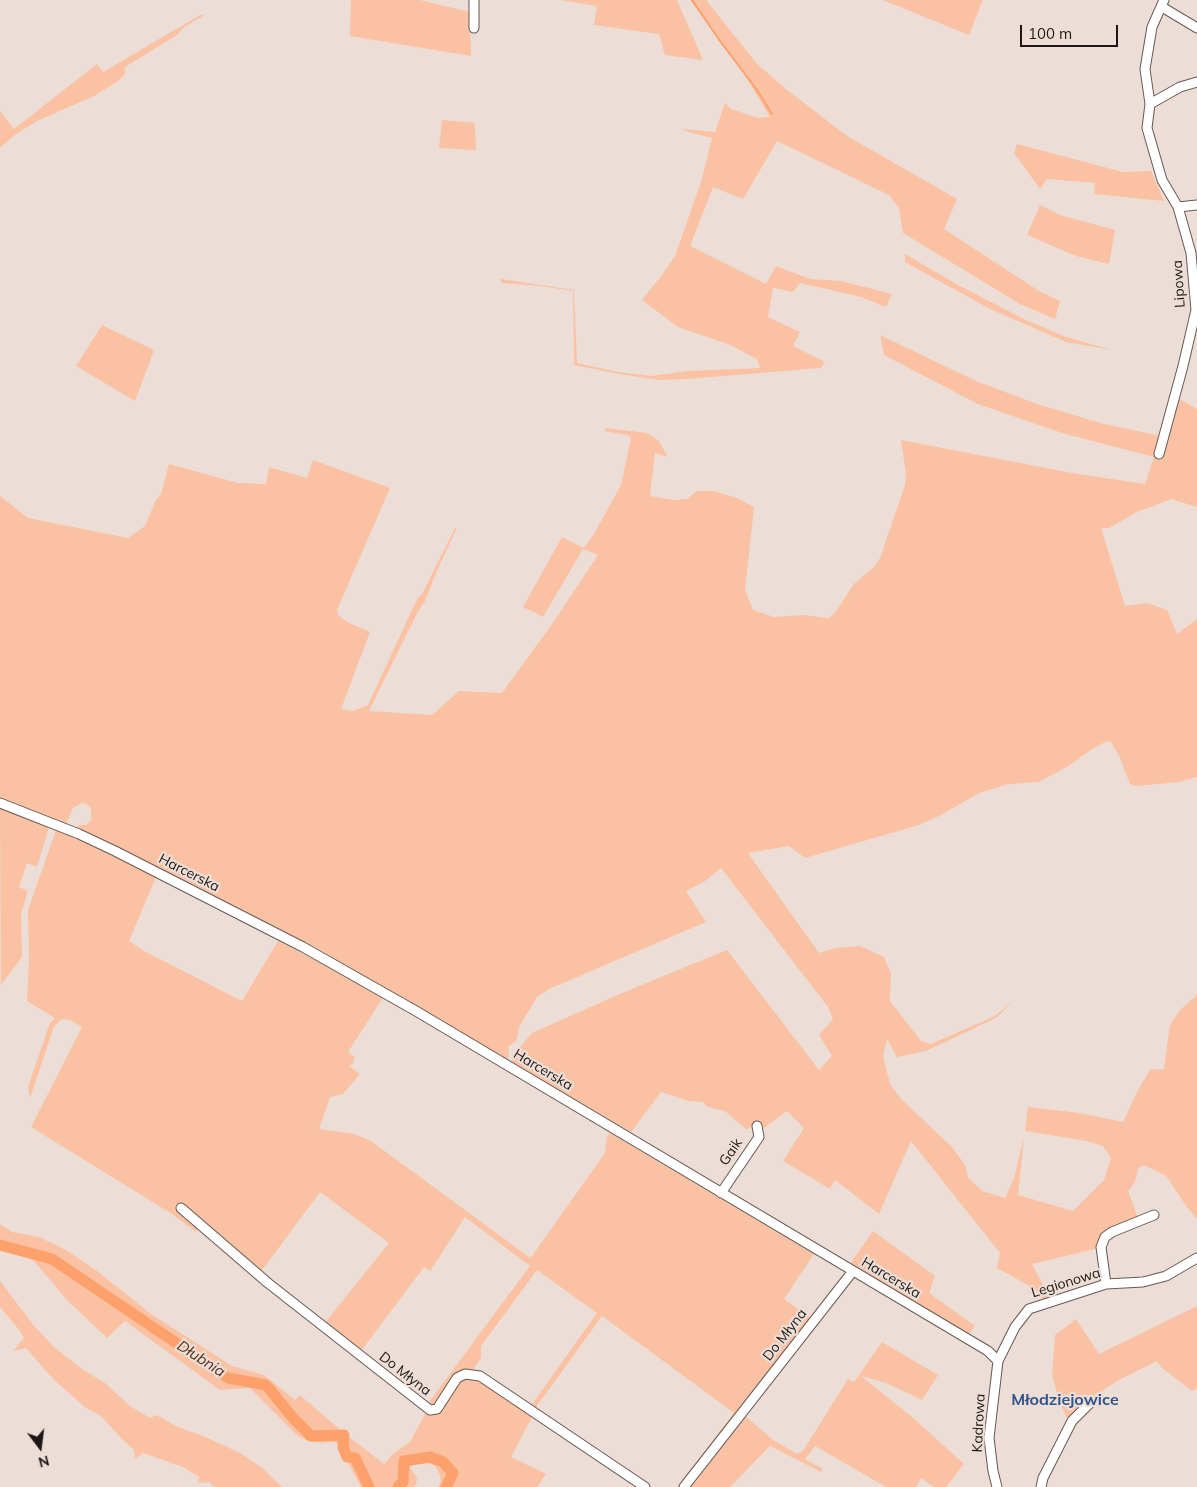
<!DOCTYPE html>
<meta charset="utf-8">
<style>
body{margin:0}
#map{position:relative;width:1197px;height:1487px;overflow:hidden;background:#ecded6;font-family:Mulish,sans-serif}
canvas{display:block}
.north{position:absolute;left:15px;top:1422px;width:50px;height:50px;-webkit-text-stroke:4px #ecded6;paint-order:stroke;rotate:165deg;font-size:14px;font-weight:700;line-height:20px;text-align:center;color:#1d1815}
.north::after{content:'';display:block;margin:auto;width:18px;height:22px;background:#1d1815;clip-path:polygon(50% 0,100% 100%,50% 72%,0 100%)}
.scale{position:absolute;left:1020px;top:25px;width:98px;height:22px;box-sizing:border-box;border:2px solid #1d1815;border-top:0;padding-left:6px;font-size:15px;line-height:18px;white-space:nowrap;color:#1d1815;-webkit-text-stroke:4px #ecded6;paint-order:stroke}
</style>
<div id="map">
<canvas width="1197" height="1487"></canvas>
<div class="north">N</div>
<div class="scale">100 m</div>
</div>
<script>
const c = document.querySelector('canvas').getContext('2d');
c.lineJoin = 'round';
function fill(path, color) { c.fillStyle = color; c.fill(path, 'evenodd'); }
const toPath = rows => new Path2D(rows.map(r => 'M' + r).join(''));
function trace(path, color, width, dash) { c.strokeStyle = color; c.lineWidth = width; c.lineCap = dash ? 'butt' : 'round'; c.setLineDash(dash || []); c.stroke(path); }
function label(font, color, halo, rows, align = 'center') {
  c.font = font + ' Mulish,sans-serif'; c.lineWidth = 4.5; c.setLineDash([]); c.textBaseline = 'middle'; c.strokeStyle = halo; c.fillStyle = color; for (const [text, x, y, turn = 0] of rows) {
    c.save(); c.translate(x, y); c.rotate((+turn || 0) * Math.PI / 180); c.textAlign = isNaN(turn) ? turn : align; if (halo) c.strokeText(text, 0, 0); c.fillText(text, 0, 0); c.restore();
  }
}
const green = toPath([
 [351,0,420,0,470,12,471,56,350,36],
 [560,0,677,0,703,60,665,55,659,34,594,25,597,6],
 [690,0,706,0,757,64,786,89,847,136,957,199,944,229,1039,291,1060,301,1055,319,1020,304,903,233,899,208,889,195,777,141,743,199,713,187,690,246,766,284,776,266,810,279,841,281,892,294,886,307,861,297,800,283,793,292,773,288,768,317,800,332,793,346,825,362,821,368,687,379,660,380,619,374,574,365,573,291,541,286,501,283,501,279,574,290,577,363,618,372,651,376,689,371,760,368,757,359,730,345,678,327,642,300,662,275,675,256,701,182,712,138,682,130,682,129,715,132,725,103,731,109,758,118,770,117,743,72],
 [883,0,983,0,969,35],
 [202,14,203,16,184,27,177,35,125,67,125,74,118,81,94,96,37,121,16,134,0,148,0,111,14,129,97,64,103,72],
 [442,120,475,123,476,150,439,148],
 [1017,144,1123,172,1151,171,1164,201,1094,194,1095,183,1047,179,1040,189,1014,153],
 [1040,205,1060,215,1115,230,1109,264,1076,256,1027,235],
 [905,254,958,285,1026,320,1066,337,1112,350,1066,342,990,309,905,262],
 [102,325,154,350,135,401,76,366],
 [880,335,976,381,1037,404,1104,424,1161,436,1155,457,1163,457,1178,398,1197,409,1197,507,1171,499,1137,512,1109,528,1101,528,1125,606,1147,603,1167,610,1177,634,1197,619,1197,777,1179,782,1136,786,1130,784,1120,758,1111,742,1107,741,1092,749,1070,765,1039,782,1009,784,979,793,941,815,919,825,805,858,789,846,748,853,819,953,836,948,860,946,884,957,891,973,890,1001,921,1041,931,1044,995,1016,1014,1000,996,1018,926,1051,897,1057,887,1039,883,1056,890,1084,900,1098,952,1147,965,1165,968,1177,982,1191,1005,1198,1014,1178,1024,1137,1018,1195,1073,1211,1104,1180,1111,1158,1103,1146,1087,1141,1025,1131,1028,1107,1079,1113,1123,1122,1138,1090,1150,1070,1164,1069,1170,1025,1179,1011,1197,995,1197,1217,1196,1218,1187,1207,1166,1176,1146,1166,1141,1166,1138,1169,1135,1182,1128,1191,1138,1218,1109,1232,1099,1248,1032,1264,1050,1298,1044,1300,1033,1288,997,1268,1000,1253,911,1141,879,1214,835,1180,830,1189,783,1161,804,1128,787,1111,764,1128,758,1120,747,1130,725,1111,715,1109,706,1106,703,1102,689,1101,661,1092,631,1132,512,1062,515,1053,532,1033,622,993,727,950,819,1070,832,1056,819,1035,833,1019,828,1007,721,868,705,881,686,891,706,922,549,989,537,997,519,1027,517,1040,508,1047,509,1054,507,1061,319,949,147,862,76,828,79,825,86,825,91,820,91,809,87,804,82,803,73,808,66,824,0,799,0,496,28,518,128,538,145,526,155,502,161,494,169,464,238,483,266,484,269,467,307,478,313,460,390,488,337,610,338,615,347,622,370,632,341,709,353,711,368,705,417,599,422,594,455,528,457,528,439,566,424,603,420,608,406,635,369,711,432,715,459,691,502,693,555,620,598,555,583,549,543,617,523,607,562,537,584,548,594,534,621,485,631,438,628,435,605,431,605,428,647,433,659,441,668,457,655,453,650,496,674,500,687,499,697,491,714,491,737,498,754,507,745,590,753,610,774,617,803,615,828,618,834,614,854,584,874,567,880,558,905,485,906,474,901,440,1072,473,1145,484,1154,457,1062,433,978,404,884,355],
 [0,806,49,827,37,867,27,863,19,887,28,891,21,914,22,957,1,985],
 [56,830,68,833,106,849,156,877,129,941,144,951,242,1001,278,941,384,996,348,1052,355,1057,353,1063,349,1066,360,1074,343,1094,330,1097,319,1129,355,1134,371,1141,529,1257,532,1256,605,1153,607,1136,610,1133,814,1254,784,1299,812,1319,681,1487,677,1487,734,1413,602,1316,534,1410,530,1407,597,1313,537,1270,481,1346,481,1358,472,1371,464,1370,436,1407,426,1406,530,1266,465,1217,430,1271,424,1267,361,1351,324,1324,389,1243,320,1192,260,1273,199,1227,196,1232,172,1214,31,1127,82,1027,70,1020,62,1019,54,1026,30,1098,28,1087,50,1023,55,1018,27,1001,29,959,28,910],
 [0,1224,12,1232,39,1237,66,1250,97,1271,151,1314,232,1366,264,1375,295,1400,300,1395,344,1433,384,1464,395,1452,410,1442,426,1412,429,1415,437,1412,459,1380,474,1376,533,1415,511,1457,546,1474,537,1487,438,1487,441,1482,440,1475,435,1466,422,1461,413,1464,410,1468,417,1478,416,1485,413,1487,361,1487,338,1444,333,1442,321,1443,308,1441,298,1436,250,1388,220,1390,125,1321,107,1338,68,1301,34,1261,24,1253,0,1248],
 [873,1231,935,1276,929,1293,975,1326,969,1334,850,1264],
 [0,1281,35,1327,54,1347,82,1369,105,1383,130,1406,150,1418,157,1415,176,1426,208,1438,240,1453,261,1467,282,1487,215,1487,209,1482,198,1483,199,1477,183,1467,143,1453,135,1459,134,1450,121,1438,101,1416,86,1408,53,1379,26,1348,13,1351,24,1338,20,1331,0,1307],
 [1197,1306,1197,1388,1192,1391,1161,1367,1157,1361,1117,1381,1099,1393,1084,1405,1069,1422,1060,1404,1052,1375,1055,1335,1076,1319,1099,1354],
 [882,1342,938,1375,922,1400,886,1383,861,1376,912,1417,964,1464,946,1487,934,1487,921,1478,916,1487,886,1487,815,1446,805,1459,823,1469,821,1472,770,1446,730,1487,689,1487,744,1415,773,1440,797,1454,803,1451,848,1379,854,1382]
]);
const stream = toPath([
 [692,0,720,41,757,90,772,114]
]);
const river = toPath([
 [0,1245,52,1259,228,1378,266,1385,294,1419,311,1436,344,1435,343,1447,347,1457,355,1458,369,1487],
 [398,1487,403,1482,404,1461,430,1457,443,1462,453,1473,446,1487]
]);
const minor = toPath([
 [1162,7,1197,28],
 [474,28,474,0],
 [1150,104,1180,87,1197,82],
 [1178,207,1197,205],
 [1159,454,1183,366,1196,310,1191,253,1178,207,1162,180,1147,128,1150,104,1145,69,1152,27,1164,0],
 [0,803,79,834,115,851,303,947,416,1011,988,1351,998,1361],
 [721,1193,759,1137,757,1126],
 [181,1208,268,1283,430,1410,437,1409,457,1378,465,1374,480,1376,645,1487],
 [1106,1284,1101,1247,1105,1237,1112,1232,1154,1215],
 [684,1487,853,1271],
 [997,1487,993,1471,989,1438,998,1361,1015,1327,1029,1309,1106,1284,1143,1282,1166,1276,1197,1258],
 [1041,1487,1043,1478,1072,1421,1090,1403]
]);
const streetNames = [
 ["Lipowa",1179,284,-94],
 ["Harcerska",189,873,27],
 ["Harcerska",543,1070,31],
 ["Gaik",731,1152,-56],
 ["Harcerska",891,1278,31],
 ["Legionowa",1066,1283,-17],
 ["Do Młyna",785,1335,-52],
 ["Do Młyna",405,1374,38],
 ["Kadrowa",979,1423,-87]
];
const waterNames = [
 ["Dłubnia",201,1359,33]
];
const quarterNames = [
 ["Młodziejowice",1065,1400]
];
fill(green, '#fac1a2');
trace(stream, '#fca16c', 2);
trace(river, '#fca16c', 11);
trace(minor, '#665953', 11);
trace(minor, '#fff', 9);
label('14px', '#1d1815', '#ecded6', streetNames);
label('italic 15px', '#532f19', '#ecded6', waterNames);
label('bold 16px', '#31538a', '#ecded6', quarterNames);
</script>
